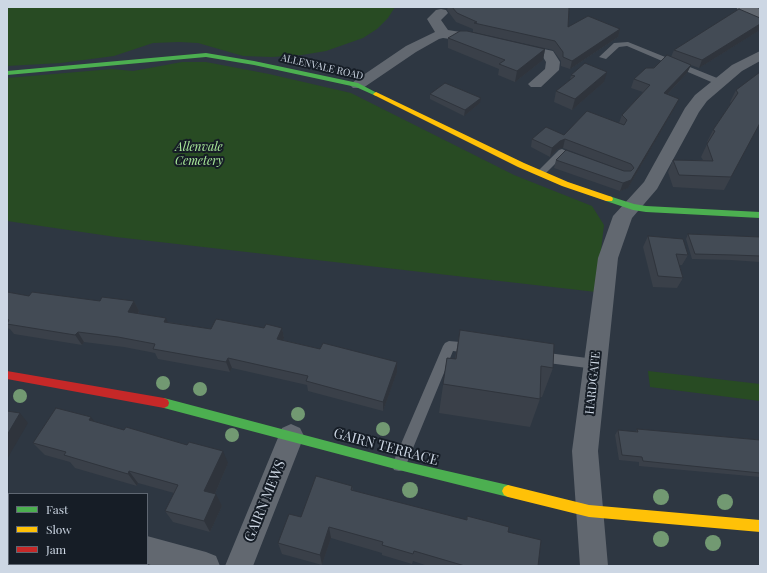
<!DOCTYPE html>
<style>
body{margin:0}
#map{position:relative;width:767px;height:573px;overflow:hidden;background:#2e3742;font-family:"Playfair Display",serif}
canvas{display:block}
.frame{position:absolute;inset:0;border:8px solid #cdd7e4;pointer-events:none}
.legend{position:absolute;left:8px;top:493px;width:140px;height:72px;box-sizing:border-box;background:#161d26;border:1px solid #5f6772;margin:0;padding:5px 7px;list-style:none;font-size:12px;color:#cdd7e4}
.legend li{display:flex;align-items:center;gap:8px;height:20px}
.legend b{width:20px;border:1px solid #5f6772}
</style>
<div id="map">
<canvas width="767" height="573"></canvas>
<div class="frame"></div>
<ul class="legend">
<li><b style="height:5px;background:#4caf50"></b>Fast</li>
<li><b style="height:5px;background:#ffc107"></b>Slow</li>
<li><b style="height:5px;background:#c62828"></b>Jam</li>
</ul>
</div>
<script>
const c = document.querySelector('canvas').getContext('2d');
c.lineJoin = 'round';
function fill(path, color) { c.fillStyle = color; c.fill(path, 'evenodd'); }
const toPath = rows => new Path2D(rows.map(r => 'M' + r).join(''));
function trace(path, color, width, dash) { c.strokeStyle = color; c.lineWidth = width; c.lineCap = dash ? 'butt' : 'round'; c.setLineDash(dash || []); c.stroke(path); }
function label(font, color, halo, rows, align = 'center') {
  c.font = font + ' "Playfair Display",serif'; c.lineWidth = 4; c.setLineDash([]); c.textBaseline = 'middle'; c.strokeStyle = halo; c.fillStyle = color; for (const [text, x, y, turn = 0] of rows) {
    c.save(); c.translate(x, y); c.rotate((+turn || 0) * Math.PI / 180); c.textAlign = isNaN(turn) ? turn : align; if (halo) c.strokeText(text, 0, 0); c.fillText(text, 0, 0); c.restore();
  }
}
const green = toPath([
 [7,7,395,7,388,18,377,29,363,38,326,51,302,55,272,57,243,56,198,43,179,42,153,43,114,56,61,63,7,66],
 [182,62,206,62,269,74,351,93,514,175,592,206,604,225,596,292,116,237,7,221,7,78,112,69,133,71],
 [648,371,760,384,760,401,650,387]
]);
const lane = toPath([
 [628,42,722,80,723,82,716,84,627,46,619,47,606,59,599,57,614,43,628,42],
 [562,149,581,158,576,161,563,156,544,175,538,175,538,171,559,150,562,149],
 [449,341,471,343,475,345,477,348,475,351,471,353,453,351,404,470,399,471,394,470,392,465,443,346,445,343,449,341],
 [540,352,595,359,599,360,601,364,599,368,595,369,540,362,536,361,534,357,536,353,540,352]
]);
const street = toPath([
 [736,7,755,7,760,9,760,18,738,10,736,7],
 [441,9,446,10,448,13,441,20,448,30,485,36,487,39,485,42,480,43,443,38,439,39,416,52,363,88,353,88,350,85,353,82,406,46,435,32,427,19,436,10,441,9],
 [516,43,553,51,560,62,559,70,541,87,531,87,528,84,545,69,546,62,543,57,511,50,509,47,511,44,516,43],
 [760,51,760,61,742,71,707,101,699,112,657,189,632,218,618,258,598,451,608,566,580,566,572,451,598,258,613,216,644,182,685,108,695,95,732,65,760,51],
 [291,424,300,428,304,436,253,566,225,566,282,428,291,424],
 [7,498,9,498,9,526,7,526,7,498],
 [147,536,206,552,216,556,220,566,154,566,147,564,147,536],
 [20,564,49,564,49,566,20,566,20,564]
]);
const fast = toPath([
 [206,53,254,61,358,83,379,94,376,96,356,87,254,65,206,57,7,75,7,71,206,53],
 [609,196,634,204,646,206,760,212,760,218,646,212,633,210,606,201,605,199,609,196],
 [164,398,399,460,508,485,512,487,514,491,512,495,508,497,399,470,164,408,160,406,159,403,160,400,164,398]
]);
const slow = toPath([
 [376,92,524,163,568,182,612,197,613,199,612,201,606,201,562,186,518,167,374,95,373,94,376,92],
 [508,485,589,505,760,520,760,532,589,517,508,497,504,495,502,491,504,487,508,485]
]);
const jam = toPath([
 [7,371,164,398,168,400,169,403,168,406,164,408,7,379,7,371]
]);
const trees = [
 [163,383,7],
 [200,389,7],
 [20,396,7],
 [298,414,7],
 [383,429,7],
 [232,435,7],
 [410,490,8],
 [661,497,8],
 [725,502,8],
 [661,539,8],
 [713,543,8]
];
const wall = toPath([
 [448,7,567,7,568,27,620,29,618,37,570,69,561,66,561,61,553,50,473,32,473,29,456,22,447,10],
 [760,18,760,30,699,68,683,62,691,65,687,73,667,95,679,99,675,107,628,188,620,191,554,168,556,160,624,171,563,148,558,149,550,157,531,147,532,139,564,135,620,124,619,123,622,115,643,92,631,88,634,79,671,57,674,50],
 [448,38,545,49,543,60,515,82,498,75,499,69,448,48],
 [571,75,604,82,572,110,554,102,556,91,570,80],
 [736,90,760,123,724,190,673,187,668,172,673,160,703,160,701,157,708,142,707,142,713,130,731,103,730,102],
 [430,94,480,103,464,116,430,99],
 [688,234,760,237,760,262,731,260,692,259,686,239],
 [648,236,688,255,682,265,679,265,683,278,677,288,653,287,643,247],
 [7,292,29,296,100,301,134,301,139,311,138,314,168,322,211,329,282,328,284,338,283,340,320,349,397,362,397,372,383,411,308,391,307,385,232,368,230,372,158,359,155,353,124,347,84,342,82,345,14,334,10,329,7,328],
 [460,330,553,368,542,397,540,397,540,399,530,427,439,413,447,358,455,359],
 [95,422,228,463,215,494,222,506,210,532,173,522,165,511,174,493,138,483,137,486,75,468,70,462,45,455,33,443],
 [637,429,760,440,760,477,639,466,639,462,619,460,615,435,618,430,636,432],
 [352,486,353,491,466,520,467,516,508,532,538,566,428,566,413,561,412,564,382,555,382,553,331,538,322,565,282,554,278,543,301,517]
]);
const shadedWall = toPath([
 [760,24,760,30,699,68,702,60],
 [620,29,618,37,570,69,572,61],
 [545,49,543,60,515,82,517,71],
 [691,65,687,73,661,101,664,93],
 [607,72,604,82,572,110,575,99],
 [481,98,480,103,464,116,465,110],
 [679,99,675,107,628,188,620,191,623,183,631,180],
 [565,139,563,148,558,149,550,157,552,148,560,141],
 [134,301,139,311,133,322,128,312],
 [166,318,170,328,164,322],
 [282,328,284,338,279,349,277,339],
 [78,332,84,342,82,345,75,335],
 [228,358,232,368,230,372,226,362],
 [397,362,397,372,383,411,383,402],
 [20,413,28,423,7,459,7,435],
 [91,417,101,430,89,420],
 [223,451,228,463,211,503,204,491],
 [129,471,138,483,137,486,128,474],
 [216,494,222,506,210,532,204,521],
 [329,527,331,538,322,565,320,555]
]);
const building = toPath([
 [452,7,567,7,569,8,568,27,588,16,620,29,572,61,563,57,563,52,555,41,474,23,477,22,457,13,452,7],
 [739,9,760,18,760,24,702,60,674,50,739,9],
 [460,31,467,31,545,49,517,71,499,64,505,60,448,38,460,31],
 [667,55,691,65,664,93,679,99,631,180,623,183,556,160,566,150,624,171,631,171,634,168,631,164,565,139,560,141,552,148,532,139,546,127,564,135,587,111,624,125,627,120,622,115,650,85,634,79,646,68,654,68,667,55],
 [585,63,607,72,575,99,556,91,575,76,571,75,585,63],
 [760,72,760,123,731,177,679,175,673,160,713,161,707,144,715,131,713,130,738,93,736,90,760,72],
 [445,83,481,98,465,110,430,94,445,83],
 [688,234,760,237,760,256,734,255,695,254,688,234],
 [648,236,683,239,688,255,676,254,683,278,658,276,648,236],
 [7,292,29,296,32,292,100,301,102,297,134,301,128,312,166,318,164,322,211,329,216,319,264,328,266,324,282,328,277,339,320,349,323,343,397,362,383,402,306,381,308,376,228,358,226,362,153,349,155,344,118,337,78,332,75,335,7,324,9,320,7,319,7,292],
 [460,330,554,344,553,368,541,366,540,399,443,384,447,358,456,359,460,330],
 [56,408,91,417,89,420,124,430,126,427,187,445,189,442,223,451,204,491,216,494,204,521,165,511,178,485,129,471,128,474,64,455,66,452,33,443,56,408],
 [7,411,20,413,7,435,7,411],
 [637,429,760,440,760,473,643,461,642,457,622,455,618,430,638,432,637,429],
 [316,476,352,486,351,490,467,520,467,516,509,527,508,532,541,540,538,566,465,566,414,551,413,554,382,545,383,542,329,527,320,555,278,543,289,514,301,517,316,476]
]);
const farStreetnames = [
 ["ALLENVALE ROAD",322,67,13]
];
const parkNames = [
 ["Allenvale",199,147],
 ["Cemetery",199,161]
];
const streetNames = [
 ["HARDGATE",593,383,-84]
];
const nearStreetnames = [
 ["GAIRN TERRACE",386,447,15],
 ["GAIRN MEWS",265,501,-68]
];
fill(green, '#284b23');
fill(lane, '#626870');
fill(street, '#626870');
fill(fast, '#4caf50');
fill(slow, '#ffc107');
fill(jam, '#c62828');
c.fillStyle = '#729972';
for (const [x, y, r] of trees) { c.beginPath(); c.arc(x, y, r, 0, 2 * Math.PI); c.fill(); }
fill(wall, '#3a4049');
fill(shadedWall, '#2f343c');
fill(building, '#434b55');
trace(building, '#2f343c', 1);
label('10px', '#cdd7e4', '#161d26', farStreetnames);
label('italic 12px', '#a9e99a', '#161d26', parkNames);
label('12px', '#cdd7e4', '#161d26', streetNames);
label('14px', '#cdd7e4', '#161d26', nearStreetnames);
</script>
